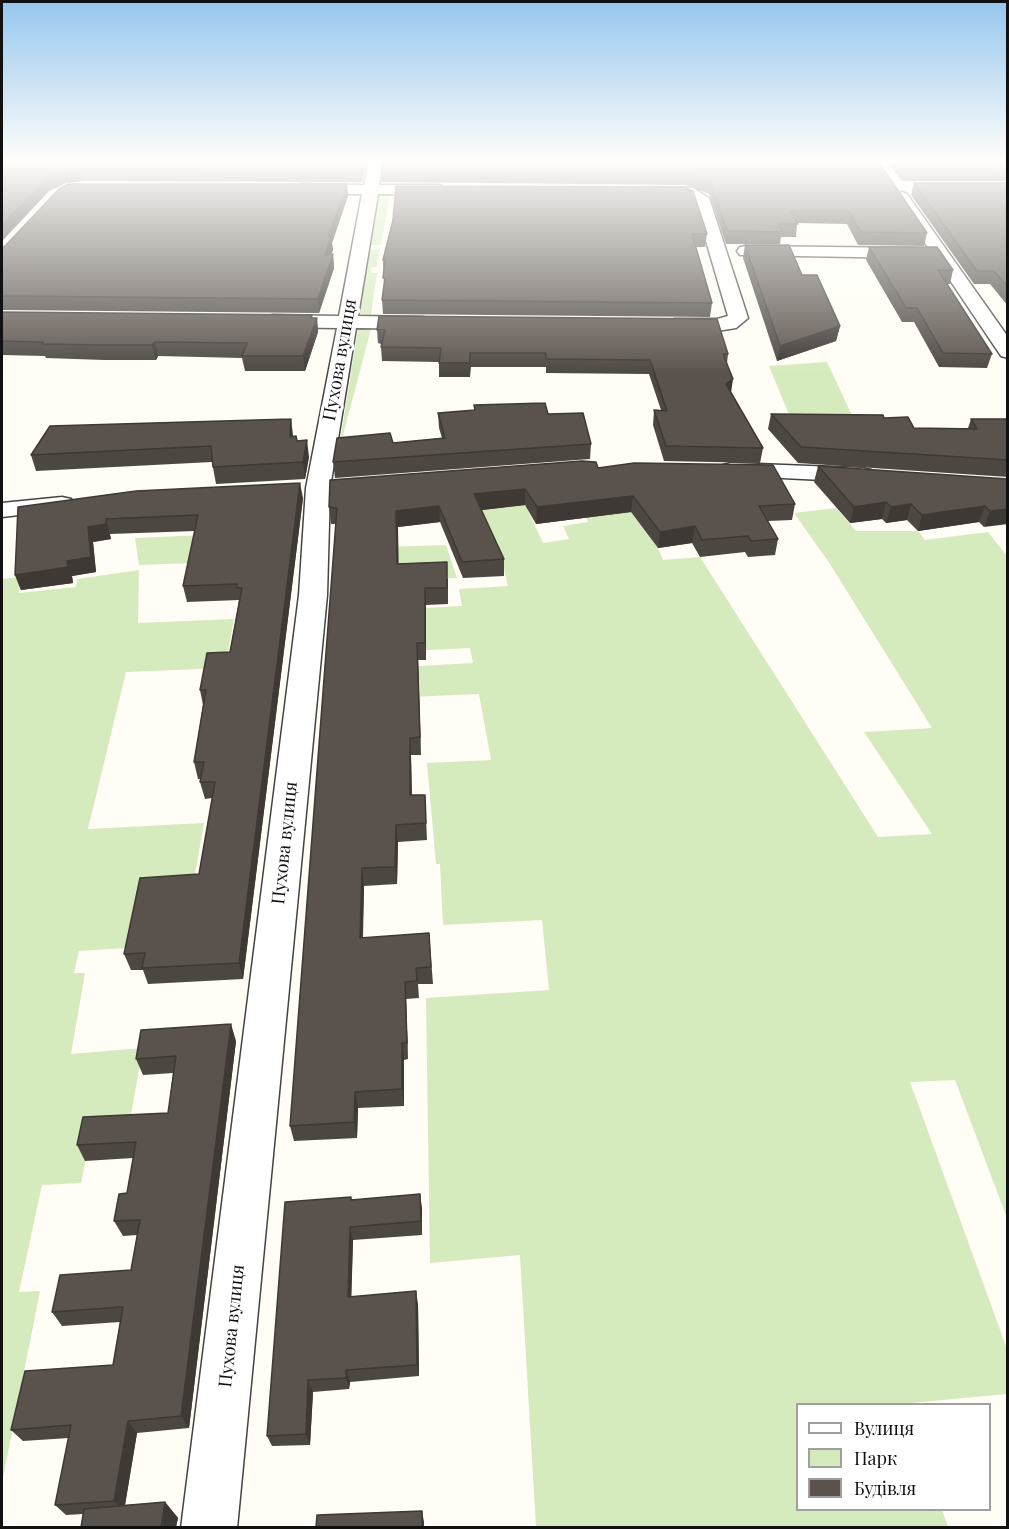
<!DOCTYPE html>
<meta charset="utf-8">
<style>
body{margin:0}
#map{position:relative;width:1009px;height:1529px;overflow:hidden;background:#fffdf5;font-family:"Playfair Display",serif}
canvas{display:block}
.frame{position:absolute;inset:0;border:3px solid #111;pointer-events:none}
.legend{position:absolute;left:796px;top:1403px;width:195px;height:108px;box-sizing:border-box;background:#fff;border:2px solid #a0a0a0;margin:0;padding:8px 10px;list-style:none;font-size:18px;color:#111}
.legend li{display:flex;align-items:center;gap:12px;height:30px}
.legend b{width:30px;border:2px solid #a0a0a0}
</style>
<div id="map">
<canvas width="1009" height="1529"></canvas>
<div class="frame"></div>
<ul class="legend">
<li><b style="height:8px;background:#fff"></b>Вулиця</li>
<li><b style="height:16px;background:#d5ebbd"></b>Парк</li>
<li><b style="height:16px;background:#5a524d"></b>Будівля</li>
</ul>
</div>
<script>
const c = document.querySelector('canvas').getContext('2d');
c.lineJoin = 'round';
function fill(path, color) { c.fillStyle = color; c.fill(path, 'evenodd'); }
const toPath = rows => new Path2D(rows.map(r => 'M' + r).join(''));
function trace(path, color, width, dash) { c.strokeStyle = color; c.lineWidth = width; c.lineCap = dash ? 'butt' : 'round'; c.setLineDash(dash || []); c.stroke(path); }
function label(font, color, halo, rows, align = 'center') {
  c.font = font + ' "Playfair Display",serif'; c.lineWidth = 6; c.setLineDash([]); c.textBaseline = 'middle'; c.strokeStyle = halo; c.fillStyle = color; for (const [text, x, y, turn = 0] of rows) {
    c.save(); c.translate(x, y); c.rotate((+turn || 0) * Math.PI / 180); c.textAlign = isNaN(turn) ? turn : align; if (halo) c.strokeText(text, 0, 0); c.fillText(text, 0, 0); c.restore();
  }
}
const green = toPath([
 [379,194,390,194,381,245,371,245],
 [370,250,380,250,377,267,372,267,371,273,377,273,371,315,360,315],
 [358,329,371,329,338,454],
 [827,362,857,426,793,424,769,366],
 [525,504,543,543,569,539,563,526,588,522,585,514,628,508,658,548,663,560,700,557,878,837,932,834,864,732,932,728,830,564,794,513,836,508,856,531,918,531,925,540,988,532,1007,556,1007,1218,955,1080,910,1082,1007,1349,1007,1394,910,1403,910,1404,798,1404,798,1510,942,1510,948,1527,536,1527,520,1255,430,1263,426,998,549,990,542,920,443,925,440,864,436,864,427,763,491,760,479,694,386,698,385,668,473,663,470,648,329,655,405,609,462,606,459,589,508,586,498,543,477,510],
 [248,533,244,561,139,565,135,538],
 [446,545,457,578,384,581,383,547],
 [139,570,138,623,234,619,225,668,126,672,88,829,204,823,192,891,127,948,79,951,74,973,85,973,71,1054,143,1048,128,1131,91,1134,81,1183,42,1185,19,1292,40,1291,2,1483,2,579,20,577,19,593,76,587,77,579]
]);
const minor = toPath([
 [369,161,383,161,379,185,440,185,448,190,440,195,378,194,358,316,423,317,430,319,433,323,430,327,423,329,356,328,330,488,327,595,237,1528,181,1528,299,595,306,488,337,328,273,327,266,325,263,321,266,317,273,315,339,316,362,194,302,194,294,189,302,184,364,185,369,161],
 [650,187,693,188,709,198,748,318,736,328,717,331,675,331,668,329,665,325,668,321,675,319,717,319,728,316,694,200,690,198,645,195,642,192,645,189,650,187],
 [902,192,907,194,1008,337,1008,358,1001,356,894,197,902,192],
 [746,246,913,248,919,249,922,253,919,257,913,258,740,255,737,251,740,247,746,246],
 [731,463,862,468,871,470,874,475,871,480,862,482,723,475,719,470,723,465,731,463],
 [62,497,71,499,74,504,71,509,2,517,2,503,62,497]
]);
const wall = toPath([
 [2,161,367,161,362,182,82,181,66,183,49,191,2,241],
 [878,161,927,233,924,246,858,245,847,224,797,223,796,237,781,237,780,244,726,244,709,194,685,185,382,182,381,171],
 [886,161,1008,161,1008,181,902,181],
 [914,183,1008,183,1008,306,990,284,974,284,911,195],
 [347,184,348,196,332,243,333,250,331,255,333,254,334,268,319,313,2,310,2,248],
 [393,220,707,234,705,247,696,247,712,303,710,317,383,314,382,300,384,287,383,260],
 [745,245,802,275,840,326,836,341,777,361,743,258],
 [869,247,953,270,950,284,947,284,992,354,987,368,939,367,914,322,902,322,866,260],
 [2,312,317,318,318,332,305,371,245,371,242,358,158,356,156,360,104,360,46,358,45,356,2,355],
 [377,330,728,354,727,363,731,393,763,448,760,463,664,461,653,425,654,410,661,410,649,374,546,373,546,367,471,367,470,377,439,377,439,362,382,361,381,347,381,344,378,343],
 [474,405,548,414,591,444,590,459,335,478,333,462,393,443,442,438,439,428,438,413,474,410],
 [771,414,884,418,914,428,968,428,971,419,1006,419,1008,415,1008,477,798,463,768,429],
 [293,436,309,457,305,479,216,484,212,462,36,471,31,455],
 [818,466,1008,479,984,527,979,522,918,531,907,520,886,523,882,519,850,523,814,482],
 [598,468,795,504,792,520,768,521,778,539,775,555,748,557,745,552,700,557,692,543,658,548,631,512,536,524,525,505,481,510,504,559,504,576,463,578,440,522,398,527,398,564,448,579,448,604,426,605,426,660,418,660,421,755,411,755,412,795,425,795,427,840,398,842,397,884,364,886,363,938,429,933,433,984,418,984,419,998,406,999,408,1059,404,1060,404,1106,358,1108,357,1138,294,1141,290,1126,336,524,331,524,329,507],
 [303,498,243,979,148,984,143,970,131,970,124,954,199,874,212,798,205,799,200,782,201,779,198,779,194,762,203,705,200,690,230,652,239,600,187,602,183,586,195,531,110,534,111,539,93,542,96,572,72,576,73,583,21,590,15,575,18,507],
 [236,1041,189,1428,137,1433,125,1505,165,1502,178,1518,176,1527,81,1527,83,1514,66,1515,55,1505,69,1438,23,1441,11,1430,113,1365,120,1322,62,1326,52,1312,131,1270,137,1235,123,1236,114,1221,127,1193,133,1158,85,1161,77,1145,168,1113,173,1073,143,1075,136,1059],
 [351,1197,351,1200,422,1208,422,1235,353,1240,351,1297,418,1304,419,1376,350,1382,349,1389,313,1392,310,1445,272,1446,267,1436]
]);
const shadedWall = toPath([
 [364,161,367,161,362,182,361,171],
 [79,169,82,181,66,183,49,191,2,241,2,225,46,180,63,171],
 [347,184,348,196,332,243,333,250,326,268,325,255,328,237],
 [333,254,334,268,319,313,318,299],
 [312,315,313,326,317,318,318,332,305,371,303,356],
 [840,326,836,341,777,361,780,346],
 [155,342,158,356,156,360,152,345],
 [733,379,731,393,726,384],
 [291,419,293,435,292,453,290,437],
 [307,440,309,457,305,479,303,462],
 [300,483,303,498,243,979,239,963],
 [525,489,525,505,474,511,474,494],
 [633,496,631,512,536,524,537,507],
 [886,502,882,519,850,523,854,507],
 [911,504,907,520,886,523,891,507],
 [439,506,440,522,398,527,399,581,397,564,396,511],
 [985,506,979,522,918,531,922,515],
 [1008,509,1008,524,984,527,990,511],
 [106,519,111,539,93,542,96,572,72,576,73,583,21,590,15,575,67,561,88,527],
 [695,526,692,543,658,548,660,532],
 [425,588,426,605,426,660,425,643],
 [417,643,418,660,421,755,420,737],
 [410,738,411,755,412,813,410,795],
 [396,825,398,842,397,884,395,867],
 [362,868,364,886,362,955,360,938],
 [405,982,406,999,408,1059,407,1043],
 [231,1024,236,1041,189,1428,181,1416],
 [402,1043,404,1060,404,1106,402,1089],
 [355,1092,358,1108,357,1138,354,1122],
 [420,1194,422,1208,422,1235,421,1221],
 [350,1227,353,1240,351,1310,348,1297],
 [416,1291,418,1304,419,1376,417,1365],
 [346,1370,350,1382,349,1389,346,1378],
 [308,1380,313,1392,310,1445,306,1434],
 [128,1421,137,1433,124,1511,114,1501],
 [165,1502,178,1518,176,1527,161,1527],
 [422,1511,424,1522,424,1527,422,1527]
]);
const building = toPath([
 [2,161,364,161,361,171,79,169,63,171,46,180,2,225,2,161],
 [383,161,878,161,927,233,861,232,849,211,791,211,798,224,779,224,782,232,727,231,710,182,686,173,381,171,383,161],
 [898,161,1008,161,1008,170,905,169,898,161],
 [914,183,1008,183,1008,287,994,271,977,271,914,183],
 [68,184,347,184,328,237,331,237,325,255,333,254,318,299,2,296,2,248,4,247,59,189,68,184],
 [396,186,683,187,693,191,707,234,692,234,712,303,382,300,385,278,383,278,385,260,383,260,393,220,396,186],
 [745,245,789,245,802,275,817,275,840,326,780,346,745,245],
 [869,247,937,247,953,270,938,270,992,354,943,353,917,308,906,308,869,247],
 [2,312,312,315,311,318,317,318,303,356,242,356,247,343,155,342,152,345,101,345,42,344,43,342,2,341,2,312],
 [379,316,717,319,728,354,723,354,733,379,726,384,763,448,666,446,654,410,667,411,650,360,546,359,546,353,470,353,470,363,439,363,441,348,381,347,385,330,377,330,379,316],
 [545,403,548,414,583,413,591,444,333,462,337,438,390,433,393,443,445,438,438,413,475,410,474,405,545,403],
 [771,414,883,415,884,418,908,417,914,428,977,429,971,419,1008,419,1008,460,801,447,771,414],
 [291,419,290,437,296,436,297,441,307,440,303,462,213,467,211,446,31,455,50,426,291,419],
 [582,461,596,462,598,468,634,463,773,465,795,504,759,506,778,539,751,541,748,536,702,540,695,526,660,532,633,496,537,507,525,489,474,494,504,559,462,562,439,506,396,511,397,564,447,562,447,588,425,588,425,643,417,643,420,737,410,738,410,795,425,795,426,823,396,825,395,867,362,868,360,938,429,933,431,967,416,968,417,981,405,982,407,1043,402,1043,402,1089,355,1092,354,1122,290,1126,337,508,329,507,330,480,582,461],
 [818,466,1008,479,1008,509,990,511,985,506,922,515,911,504,891,507,886,502,854,507,818,466],
 [300,483,239,963,142,968,145,953,124,954,140,878,199,874,215,782,200,782,204,762,194,762,206,690,200,690,207,653,230,652,242,588,237,588,237,584,183,586,198,515,106,519,106,524,88,527,91,557,67,561,68,567,15,575,18,507,136,491,300,483],
 [231,1024,181,1416,128,1421,114,1501,55,1505,71,1425,11,1430,25,1371,113,1365,123,1307,52,1312,60,1275,131,1270,140,1220,114,1221,119,1194,127,1193,136,1142,77,1145,83,1117,168,1113,176,1056,136,1059,141,1030,231,1024],
 [420,1194,421,1221,350,1227,348,1297,416,1291,417,1365,346,1370,346,1378,308,1380,306,1434,267,1436,285,1202,351,1197,351,1200,420,1194],
 [165,1502,161,1527,81,1527,84,1509,165,1502],
 [422,1511,422,1527,316,1527,317,1515,422,1511]
]);
const streetNames = [
 ["Пухова вулиця",340,360,-80],
 ["Пухова вулиця",285,843,-84],
 ["Пухова вулиця",232,1326,-84]
];
fill(green, '#d5ebbd');
trace(minor, '#444', 3);
fill(minor, '#fff');
fill(wall, '#4d4742');
fill(shadedWall, '#3f3936');
fill(building, '#5a524d');
trace(building, '#3f3936', 1.5);
const sky = c.createLinearGradient(0, 0, 0, 375);
sky.addColorStop(0, '#95c6ee');
sky.addColorStop(0.43, '#fffefa');
sky.addColorStop(1, '#fffefa00');
c.fillStyle = sky;
c.fillRect(0, 0, 1009, 375);
label('18px', '#111', '#fff', streetNames);
</script>
